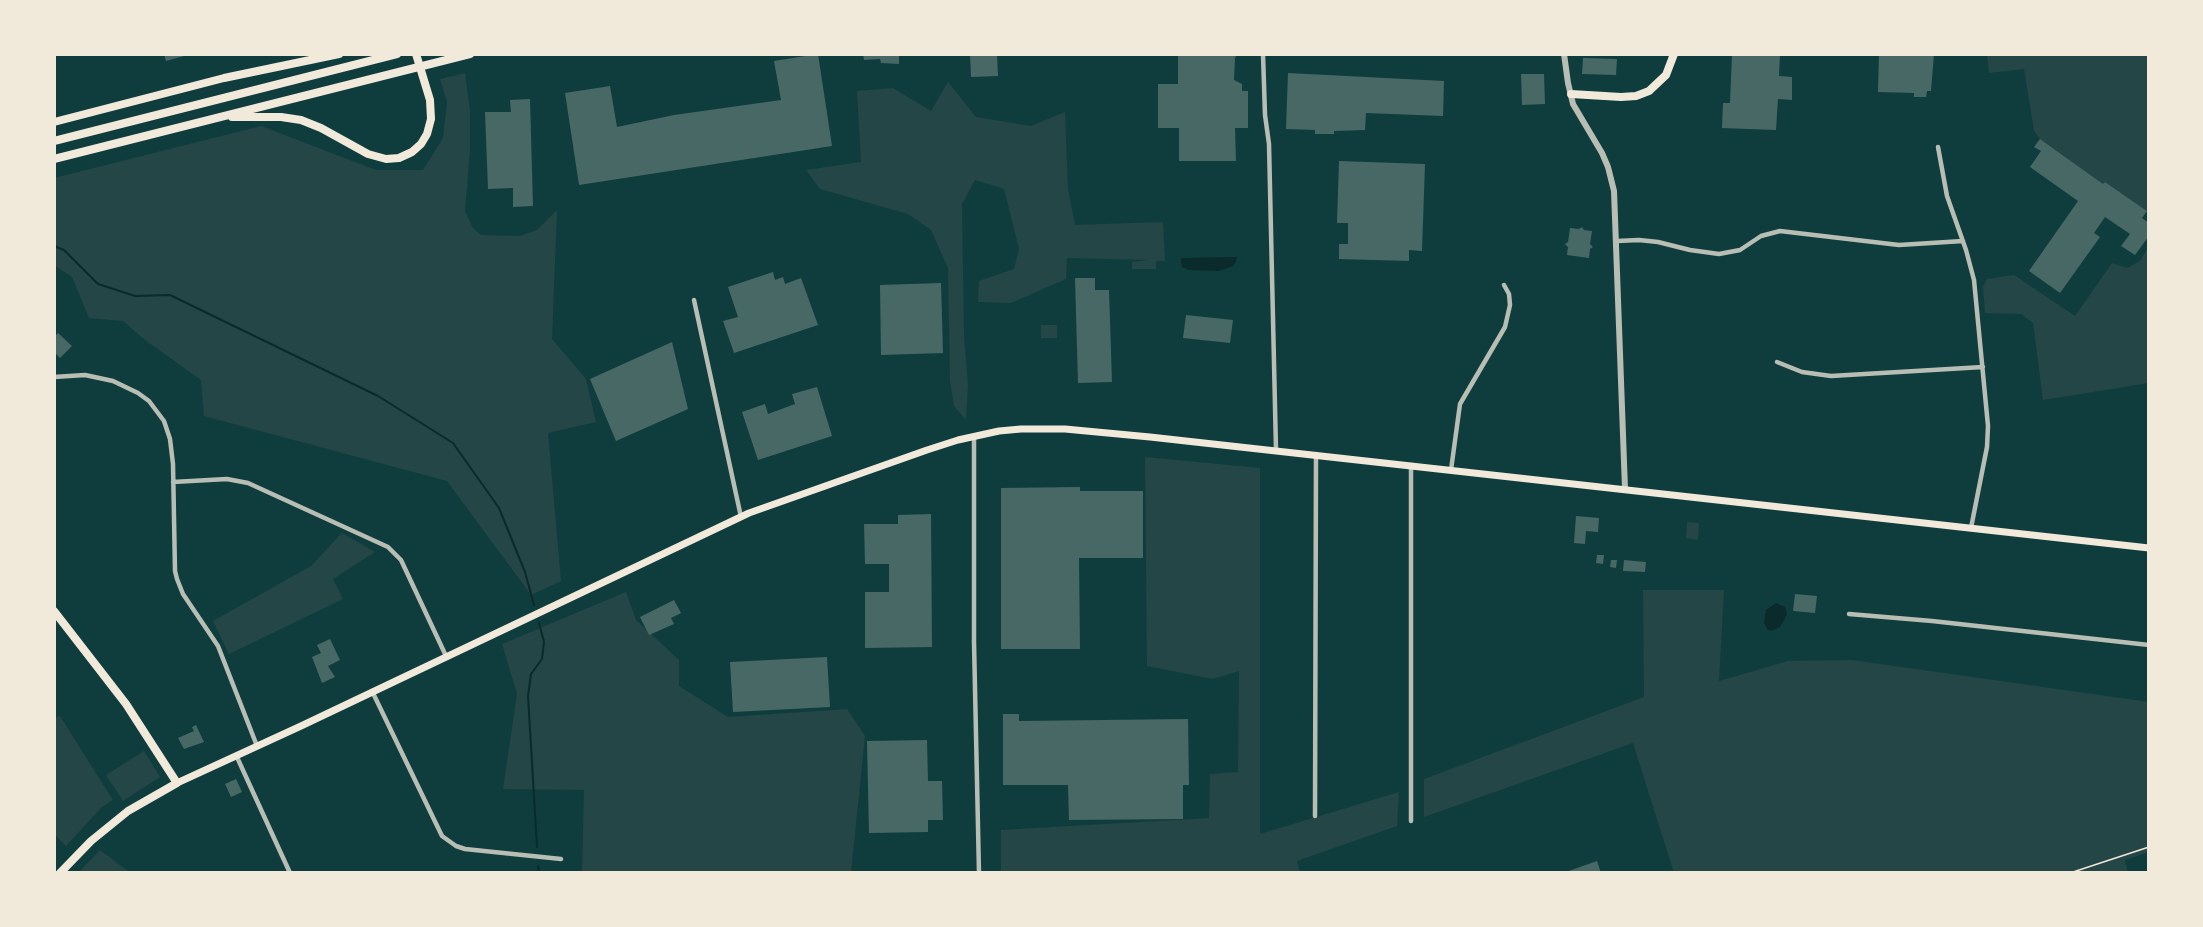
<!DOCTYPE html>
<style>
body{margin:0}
#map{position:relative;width:2203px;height:927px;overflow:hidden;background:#0f3d3e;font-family:"Roboto Serif",serif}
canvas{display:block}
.frame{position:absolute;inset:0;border:56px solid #f1e9da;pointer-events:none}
</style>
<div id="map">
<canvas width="2203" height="927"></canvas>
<div class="frame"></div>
</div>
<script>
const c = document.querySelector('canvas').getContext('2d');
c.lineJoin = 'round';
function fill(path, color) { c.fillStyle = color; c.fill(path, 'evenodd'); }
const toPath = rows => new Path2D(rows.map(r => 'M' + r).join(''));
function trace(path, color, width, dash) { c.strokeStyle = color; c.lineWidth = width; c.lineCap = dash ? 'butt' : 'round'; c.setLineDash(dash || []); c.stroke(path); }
const green = toPath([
 [1987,54,2149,54,2149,208,2147,211,2105,182,2103,184,2040,139,2034,131,2024,69,1989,73],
 [465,73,470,111,470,149,465,211,473,228,481,235,520,236,537,230,557,210,552,339,586,379,596,422,548,433,561,581,531,595,447,481,204,416,201,380,145,340,123,321,89,318,72,277,54,265,54,178,261,126,376,170,423,170,443,138,447,102,440,79],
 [948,82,976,117,1031,126,1065,112,1068,189,1075,225,1163,222,1165,261,1156,261,1156,269,1132,269,1132,262,1150,260,1067,258,1066,279,1011,303,978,302,979,281,1014,269,1019,249,1004,189,975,180,962,204,964,336,968,385,966,420,954,406,950,381,948,268,931,230,908,214,820,189,806,170,861,162,857,91,893,88,931,111],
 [2149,246,2149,383,2043,400,2033,323,2021,314,1985,313,1983,287,1987,279,2014,275,2075,316,2112,263,2127,268,2140,261],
 [1041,325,1057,325,1057,338,1041,338],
 [1145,457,1260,468,1260,834,1399,792,1397,826,1297,861,1300,873,1001,873,1001,830,1209,818,1210,774,1238,772,1239,671,1213,679,1147,666],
 [1687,522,1699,523,1698,540,1686,538],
 [342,533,375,552,333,579,343,599,229,654,213,621,311,566],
 [1643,590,1724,590,1719,681,1788,661,1852,660,2149,702,2149,852,2125,860,2128,873,1674,873,1633,743,1424,817,1424,779,1644,697],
 [626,592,636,620,679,660,679,686,728,717,847,709,865,736,851,873,582,873,584,790,503,789,517,694,502,644],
 [60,716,113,800,102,807,66,846,54,834,54,718],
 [144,751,160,777,123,801,106,775],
 [100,850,128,871,133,873,78,873]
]);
const water = toPath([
 [1237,257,1236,262,1233,266,1219,271,1189,270,1182,267,1181,261,1181,258],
 [1776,603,1785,607,1787,614,1780,627,1771,631,1768,630,1764,623,1766,610]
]);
const stream = toPath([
 [54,246,64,250,98,284,135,296,170,295,378,396,453,443,499,508,525,572,534,605],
 [537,847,528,696,531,674,542,659,544,642,539,623],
 [538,866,539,873]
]);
const building = toPath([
 [164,54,184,54,184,56,166,61],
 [818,54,832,146,579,185,565,93,610,86,617,127,674,115,781,100,774,61],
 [863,54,899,54,899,64,881,63,880,59,864,60],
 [970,54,997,54,998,76,971,77],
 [1178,54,1237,54,1235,58,1234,80,1242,84,1242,91,1248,91,1248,128,1235,128,1236,161,1179,161,1179,128,1158,128,1158,84,1178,84],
 [1732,54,1780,54,1779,76,1792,77,1792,100,1778,99,1776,130,1722,128,1723,103,1730,103],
 [1879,54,1934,54,1931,91,1927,91,1926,97,1914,97,1914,93,1878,92],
 [1583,58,1617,59,1616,75,1582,74],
 [1288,73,1444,81,1443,116,1366,113,1365,130,1334,131,1334,134,1315,134,1315,130,1286,129],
 [1521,74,1544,74,1545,104,1522,105],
 [530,99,533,206,513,207,513,188,488,189,485,112,511,112,510,100],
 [2040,139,2103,184,2105,182,2147,211,2142,218,2149,223,2149,236,2135,255,2121,246,2130,234,2105,217,2094,233,2100,237,2060,293,2029,271,2078,201,2030,167,2041,151,2034,147],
 [1339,161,1425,164,1422,251,1409,250,1409,261,1339,259,1339,244,1348,244,1348,223,1337,223],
 [1582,227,1584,230,1592,231,1590,244,1593,247,1590,249,1589,258,1567,255,1568,247,1565,244,1568,242,1570,228,1579,229],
 [773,272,775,280,783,277,785,284,801,278,818,325,734,353,723,321,738,317,728,287],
 [1075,278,1095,278,1095,290,1109,290,1112,382,1078,383],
 [941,283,943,353,881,355,880,285],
 [1186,315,1233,320,1230,343,1183,338],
 [58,333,72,346,60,358,54,352,54,337],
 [672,342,688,409,616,441,590,379],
 [817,387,832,436,758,460,742,412,765,404,768,414,795,404,792,394],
 [1080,487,1080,491,1143,491,1143,558,1079,558,1080,649,1001,649,1001,488],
 [931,514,932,647,865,648,865,592,889,592,889,564,865,564,864,524,898,524,898,515],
 [1576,516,1599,518,1598,532,1586,531,1585,544,1574,543],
 [1597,555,1604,555,1603,564,1596,563],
 [1611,560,1617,560,1616,568,1610,567],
 [1624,560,1646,562,1645,572,1623,571],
 [1795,594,1817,596,1815,613,1793,611],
 [674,600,681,613,671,618,674,624,649,635,640,617],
 [330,639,340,660,328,666,335,677,322,683,312,657,321,653,317,645],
 [827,657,830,707,733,712,730,662],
 [1003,714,1019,714,1019,721,1188,719,1189,785,1183,785,1183,819,1069,820,1068,785,1003,785],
 [196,725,204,742,184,749,178,738,194,731,192,727],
 [927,740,928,781,942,781,943,820,928,820,928,832,869,833,867,741],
 [236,779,242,792,231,797,225,784],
 [1597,861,1601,873,1563,873]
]);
const path = toPath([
 [2070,873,2149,847]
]);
const minor = toPath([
 [1263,54,1265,115,1269,144,1276,450],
 [1938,147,1947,196,1966,250,1974,280,1988,426,1987,447,1971,528],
 [1617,241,1639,240,1658,242,1690,250,1719,254,1740,250,1761,236,1780,231,1899,245,1963,241],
 [694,300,741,517],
 [1777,362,1802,372,1831,376,1983,367],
 [54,377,85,375,113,381,138,393,149,401,164,421,170,439,173,464,175,571,177,579,183,594,218,646,257,746],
 [974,436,974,642,979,873],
 [1411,465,1411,821],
 [1451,470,1460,404,1505,327,1510,305,1509,294,1504,285],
 [173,482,227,479,248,483,388,547,401,560,446,656],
 [1849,614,1932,621,2149,645],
 [372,691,442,836,456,846,465,849,561,859],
 [236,755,290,873],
 [1315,816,1316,454]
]);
const tertiary = toPath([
 [1564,54,1568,83,1573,104,1602,153,1608,167,1614,191,1625,489]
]);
const secondary = toPath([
 [177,783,301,726,749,513,927,450,958,440,999,431,1021,429,1065,429,1150,437,2149,548]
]);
const primary = toPath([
 [54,611,126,704,177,783,128,811,91,841,60,873]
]);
const trunk = toPath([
 [1571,94,1621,97,1636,96,1649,91,1666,75,1674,54],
 [232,117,281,117,301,120,321,128,368,154,386,159,399,158,412,152,421,144,427,134,431,119,430,100,416,54],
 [54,122,224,78,339,54],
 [54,141,397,54],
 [54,159,470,54]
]);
fill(green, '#244646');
fill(water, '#0a2a2b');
trace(stream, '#0a2a2b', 2);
fill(building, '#486865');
trace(path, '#f1e9da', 1.5);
trace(minor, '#b8beb3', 4.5);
trace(tertiary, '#b8beb3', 6);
trace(secondary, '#f1e9da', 7);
trace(primary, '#f1e9da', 8);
trace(trunk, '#f1e9da', 8);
</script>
